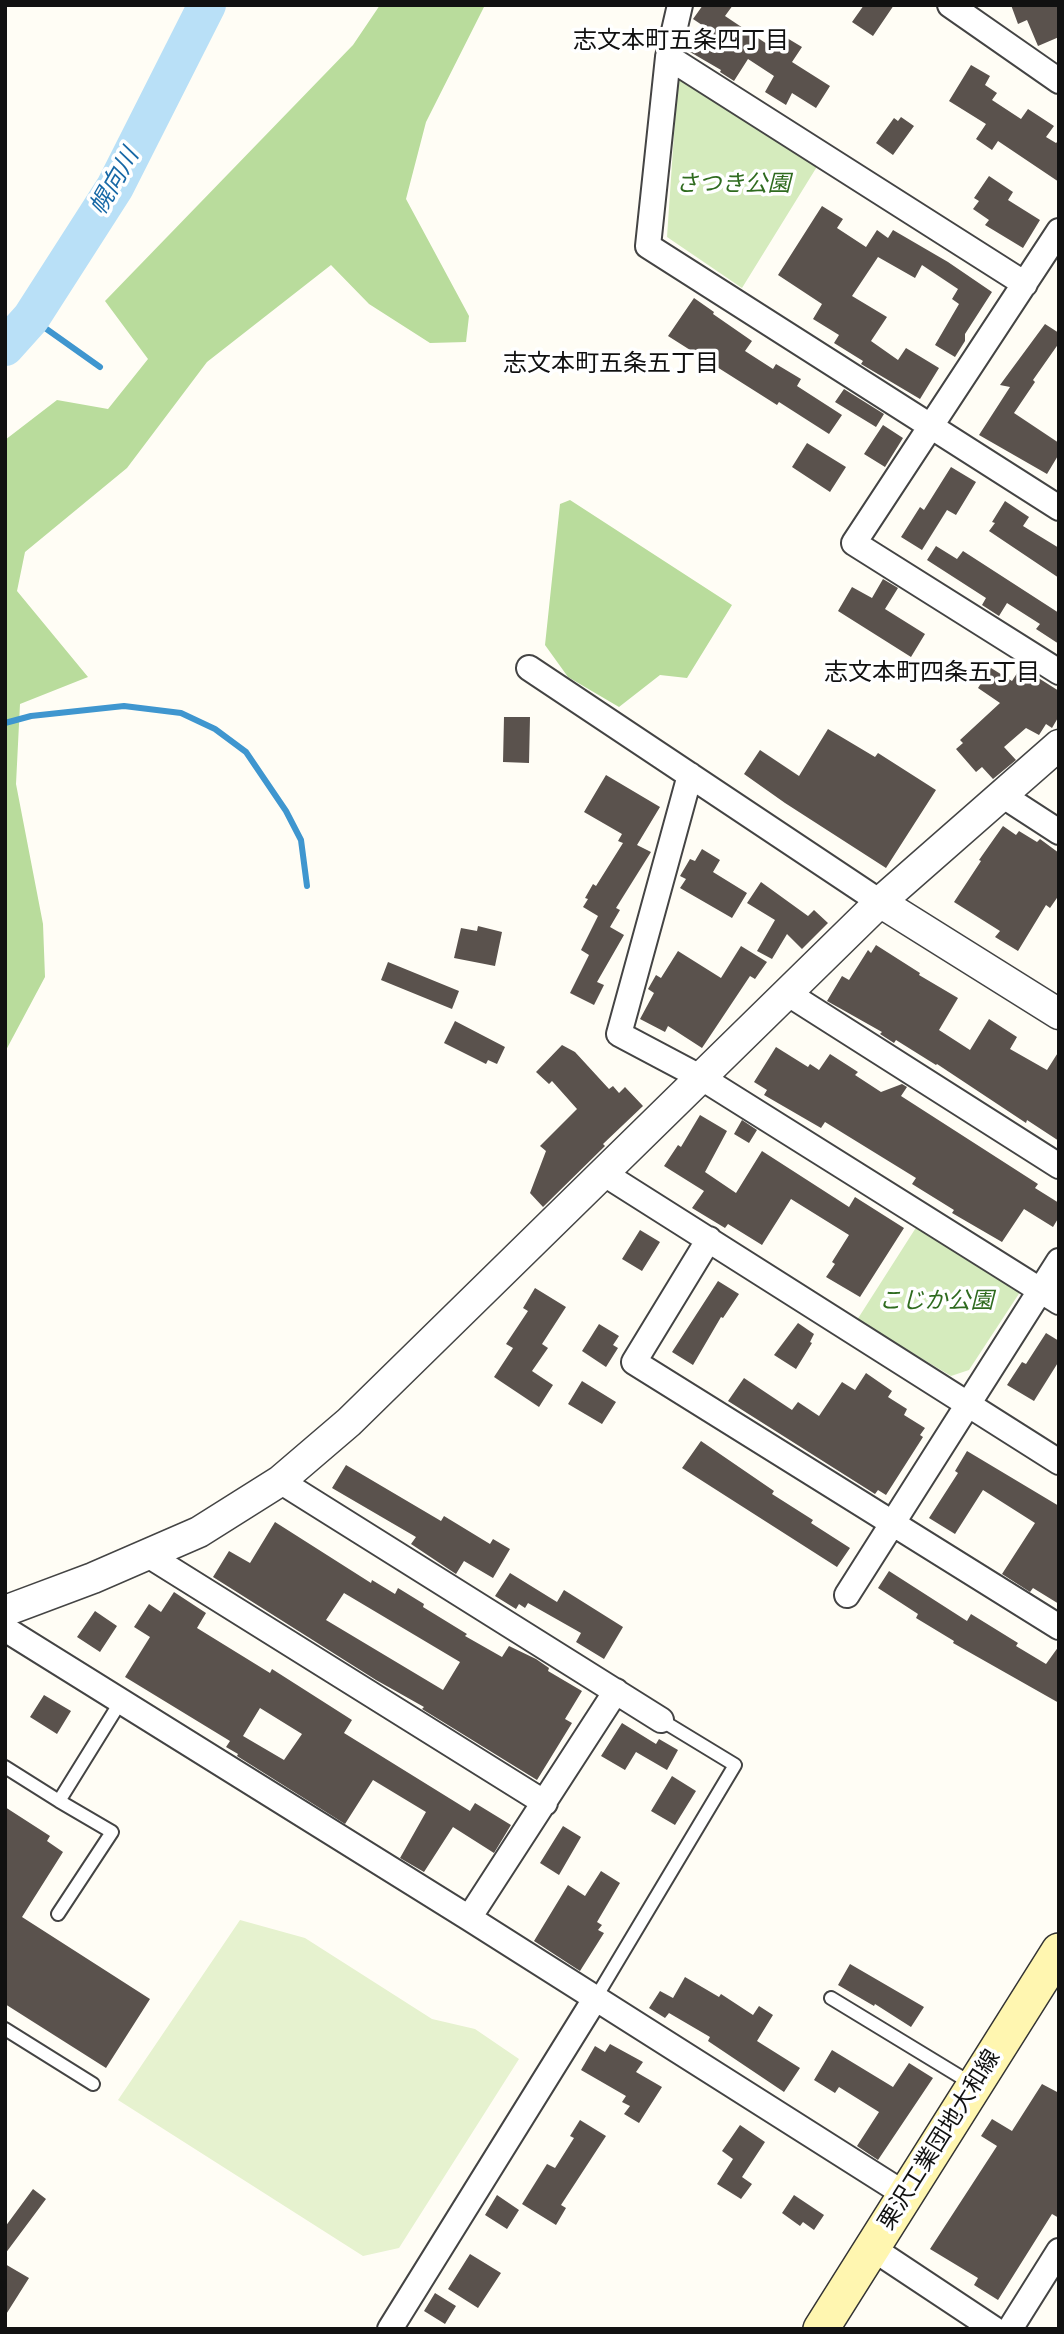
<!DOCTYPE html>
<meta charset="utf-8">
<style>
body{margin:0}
#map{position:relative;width:1064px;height:2334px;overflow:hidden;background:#fffdf5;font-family:Bitter,serif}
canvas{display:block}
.frame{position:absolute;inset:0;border:7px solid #111;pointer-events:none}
</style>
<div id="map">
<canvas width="1064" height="2334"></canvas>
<div class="frame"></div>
</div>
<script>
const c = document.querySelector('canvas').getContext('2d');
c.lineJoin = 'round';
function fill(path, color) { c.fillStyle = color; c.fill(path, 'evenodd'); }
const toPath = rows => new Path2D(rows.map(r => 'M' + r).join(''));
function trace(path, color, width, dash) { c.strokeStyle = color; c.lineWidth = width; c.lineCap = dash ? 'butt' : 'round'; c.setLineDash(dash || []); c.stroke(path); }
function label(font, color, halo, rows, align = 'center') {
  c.font = font + ' Bitter,"Noto Sans JP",serif'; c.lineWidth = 7; c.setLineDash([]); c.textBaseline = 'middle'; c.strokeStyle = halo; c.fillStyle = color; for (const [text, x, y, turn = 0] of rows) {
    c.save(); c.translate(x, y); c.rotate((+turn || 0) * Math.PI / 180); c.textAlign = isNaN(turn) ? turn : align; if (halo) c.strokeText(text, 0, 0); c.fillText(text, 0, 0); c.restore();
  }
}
const green = toPath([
 [678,75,818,165,742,288,667,237],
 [917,1226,1022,1289,969,1370,951,1376,857,1320]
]);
const forest = toPath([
 [380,5,485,5,426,122,406,199,469,316,466,342,430,343,369,304,331,265,207,362,127,468,25,552,17,591,88,677,20,704,16,784,43,924,45,977,5,1052,5,440,57,400,108,409,148,359,105,301,353,45],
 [570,500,732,605,687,678,660,675,619,707,568,677,545,645,560,504]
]);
const pitch = toPath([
 [240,1920,305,1938,432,2019,475,2029,519,2059,399,2248,363,2256,118,2100]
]);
const stream = toPath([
 [31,318,100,367],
 [5,723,31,716,124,706,181,713,215,729,246,752,286,811,301,840,307,886]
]);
const river = toPath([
 [5,347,31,318,115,187,207,5]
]);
const building = toPath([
 [703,5,733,5,725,16,773,48,782,35,802,47,792,62,830,86,816,108,792,93,786,105,765,92,774,76,748,59,734,81,720,72,721,70,690,52,705,27,693,19],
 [864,5,894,5,873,36,852,22],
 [1011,5,1059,5,1059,37,1038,46,1027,20,1018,24],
 [971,65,990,76,985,85,997,93,992,100,1021,119,1028,109,1054,126,1046,137,1056,143,1059,140,1059,182,998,141,992,150,976,139,986,124,949,101],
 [901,117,914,126,893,155,876,143,894,118,898,121],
 [989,176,1013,192,1008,200,1040,220,1023,248,985,225,989,220,973,209,979,201,974,198],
 [822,206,843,219,837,228,866,247,877,230,888,238,893,230,948,262,992,292,965,334,965,341,955,357,935,345,959,304,952,299,958,289,922,265,915,278,878,257,852,296,887,317,871,341,898,360,906,348,939,368,920,399,861,364,863,361,834,343,839,335,813,319,822,304,778,275],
 [694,298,714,312,713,314,752,341,745,351,773,369,776,364,801,379,797,386,842,415,829,434,779,402,777,405,668,336],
 [1045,324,1059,333,1059,343,1033,380,1035,382,1014,413,1059,443,1059,454,1047,474,979,435,1010,387,1000,385],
 [844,389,884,414,876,427,835,402],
 [883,425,903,438,885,467,864,454],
 [807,443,846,467,830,492,792,467],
 [951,467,976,482,956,515,947,510,922,550,901,537,920,507,924,510],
 [1005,501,1029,517,1023,526,1059,548,1059,578,989,531,995,523,992,522],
 [936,546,957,559,963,551,1059,613,1059,644,1036,629,1040,624,1007,603,999,616,982,605,986,598,927,560],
 [883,579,898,588,885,609,925,634,911,657,838,611,852,587,872,598],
 [1021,667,1059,691,1059,716,1052,728,1046,724,1039,735,1026,728,1004,747,1016,760,993,779,982,767,976,772,956,749,963,743,960,740,1000,703,978,688,991,668,1012,681],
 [504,717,530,717,529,763,503,762],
 [828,729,875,757,878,753,936,790,886,868,785,803,744,774,760,750,799,776],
 [606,775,660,807,637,845,651,852,616,908,620,910,610,927,624,935,597,982,604,985,594,1005,570,993,589,955,581,950,598,916,583,907,588,899,585,898,593,884,596,886,623,843,618,841,622,834,584,812],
 [1003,826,1016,835,1019,831,1037,842,1040,839,1059,853,1059,895,1050,908,1046,905,1018,951,995,937,1000,931,954,902,981,861,979,860],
 [702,849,720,860,713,872,747,893,732,918,680,888,686,879,680,876,690,859,695,861],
 [761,882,808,916,814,910,828,923,802,949,787,934,772,959,757,951,775,920,747,903],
 [478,926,502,932,495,966,454,958,461,928,477,931],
 [876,945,920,973,919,975,958,998,939,1030,970,1050,989,1019,1017,1037,1010,1049,1047,1070,1059,1051,1059,1141,1027,1120,1026,1123,937,1064,936,1065,896,1040,894,1043,880,1034,882,1032,827,1001,842,976,849,980,868,950,871,953],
 [741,946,767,962,755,979,750,976,702,1048,668,1026,665,1032,640,1019,654,993,648,989,656,975,661,978,678,951,721,978],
 [388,962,459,991,452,1009,381,980],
 [455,1021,505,1047,497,1064,488,1060,486,1064,444,1043],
 [562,1045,575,1052,609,1089,613,1086,619,1093,625,1087,643,1106,603,1144,605,1146,543,1207,530,1193,546,1151,540,1146,577,1109,552,1081,549,1084,536,1072],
 [776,1047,808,1067,810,1064,819,1070,830,1054,858,1072,855,1075,881,1092,902,1084,907,1087,901,1096,1038,1184,1035,1188,1059,1203,1059,1217,1053,1227,1024,1209,1002,1242,952,1213,954,1210,912,1184,916,1178,825,1122,821,1128,764,1095,767,1090,754,1082],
 [700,1115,727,1131,705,1172,736,1193,762,1151,849,1207,855,1197,904,1228,860,1297,826,1277,835,1264,832,1262,849,1235,791,1199,762,1245,728,1224,725,1228,692,1208,704,1191,664,1166,678,1145,681,1147],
 [742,1120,757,1130,749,1143,734,1134],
 [640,1230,660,1242,642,1271,622,1259],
 [718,1281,739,1294,723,1318,721,1317,693,1365,672,1352],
 [535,1288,566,1307,542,1344,548,1348,532,1371,553,1385,539,1407,494,1377,513,1348,506,1344,528,1311,523,1308],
 [798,1323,814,1334,810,1342,812,1343,796,1369,774,1355],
 [599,1324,619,1336,613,1345,618,1348,606,1367,582,1351],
 [1046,1333,1059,1341,1059,1361,1034,1401,1007,1385,1022,1362,1026,1364],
 [866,1373,892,1391,888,1397,907,1409,904,1415,925,1428,920,1435,923,1437,886,1495,878,1490,875,1494,728,1401,744,1378,792,1410,798,1402,819,1416,842,1382,855,1390],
 [582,1381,616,1402,602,1424,568,1404],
 [701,1441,774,1491,772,1494,813,1520,811,1523,850,1548,837,1567,682,1468],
 [967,1451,1059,1506,1059,1604,1033,1588,1030,1592,1002,1574,1035,1523,983,1490,955,1534,929,1518,958,1473,955,1471],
 [346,1465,441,1521,444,1516,490,1544,493,1539,510,1549,493,1578,464,1561,456,1574,411,1544,416,1537,332,1488],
 [275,1522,371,1583,372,1580,395,1594,398,1588,424,1604,423,1607,467,1634,465,1636,502,1657,509,1646,536,1659,549,1668,548,1671,582,1691,565,1719,572,1723,537,1780,422,1709,424,1707,376,1680,213,1577,229,1551,250,1563],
 [344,1593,460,1662,443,1690,326,1620],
 [889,1571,967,1621,971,1614,1018,1643,1016,1646,1046,1664,1059,1646,1059,1703,953,1643,954,1641,916,1618,918,1614,878,1588],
 [510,1573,557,1602,564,1590,623,1627,604,1659,576,1642,581,1633,528,1603,525,1608,519,1604,516,1609,495,1596],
 [174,1592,206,1613,197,1628,270,1673,272,1669,352,1720,344,1733,470,1811,475,1803,511,1825,494,1853,453,1827,424,1872,400,1858,426,1812,373,1780,345,1824,237,1756,238,1754,226,1747,230,1741,125,1677,150,1637,134,1627,149,1604,161,1612],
 [260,1708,302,1734,284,1760,243,1736],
 [95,1611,117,1626,100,1652,77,1637],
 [44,1695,71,1711,57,1734,30,1717],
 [622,1723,656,1744,659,1739,678,1750,667,1770,636,1752,625,1770,601,1756],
 [672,1776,696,1791,675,1825,651,1811],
 [5,1807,50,1836,47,1841,63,1852,22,1917,150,1999,106,2068,5,2004],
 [563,1826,581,1837,559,1875,540,1863],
 [601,1871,620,1883,597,1922,602,1925,598,1930,604,1933,580,1971,534,1941,568,1885,585,1896],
 [850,1964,924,2007,911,2027,875,2004,874,2006,838,1985],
 [685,1977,719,1997,721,1994,753,2015,759,2006,773,2015,757,2041,800,2068,784,2092,708,2041,710,2037,669,2013,665,2018,649,2008,660,1991,673,1998],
 [610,2044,643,2062,636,2072,662,2087,639,2123,624,2114,630,2106,622,2102,626,2096,581,2070,595,2046,605,2052],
 [832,2050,893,2087,909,2063,933,2078,878,2160,857,2146,879,2112,839,2087,835,2093,814,2080],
 [1042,2084,1059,2093,1059,2218,1052,2214,998,2300,974,2285,978,2278,930,2249,997,2146,981,2136,992,2119,1012,2131],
 [580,2120,606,2136,561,2205,566,2208,556,2225,522,2204,547,2164,555,2168,574,2138,570,2136],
 [740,2125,765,2142,742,2177,752,2184,741,2199,717,2184,733,2159,722,2151],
 [33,2189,46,2199,5,2254,5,2227],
 [497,2195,519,2210,507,2229,485,2215],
 [794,2195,824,2215,814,2230,803,2222,800,2226,782,2213],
 [470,2254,501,2273,478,2308,448,2289],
 [5,2264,29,2278,5,2316],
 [435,2293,456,2306,445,2324,424,2311]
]);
const service = toPath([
 [5,1767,59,1801,121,1701],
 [58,1914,112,1832,59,1801],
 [831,1998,974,2085],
 [595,1999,735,1765,661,1720],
 [5,2029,93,2084]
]);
const minor = toPath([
 [680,5,668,57,648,246,1059,508],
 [950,5,1059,81],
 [668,57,1025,284],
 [1059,231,854,543,1059,672],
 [529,668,880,902],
 [690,775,619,1034,702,1078,1059,1302],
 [1002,795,1059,832],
 [787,993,1059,1166],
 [603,1173,1059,1462],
 [709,1239,634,1362,1059,1627],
 [280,1481,661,1720],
 [148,1555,545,1803],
 [847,1595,1059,1261],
 [5,1629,469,1918,906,2195],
 [469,1918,616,1691],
 [872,2248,994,2329],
 [390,2329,595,1999],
 [1010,2329,1059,2251]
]);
const tertiary = toPath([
 [880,902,1059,1014],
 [5,1611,93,1578,199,1532,280,1481,349,1422,880,902,1059,745]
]);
const secondary = toPath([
 [821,2329,1059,1951]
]);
const parkNames = [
 ["さつき公園",733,185],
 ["こじか公園",936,1302]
];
const streetNames = [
 ["栗沢工業団地大和線",940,2140,-58]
];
const neighbourhoodNames = [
 ["志文本町五条四丁目",681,41],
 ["志文本町五条五丁目",611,364],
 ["志文本町四条五丁目",932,673]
];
const waterNames = [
 ["幌向川",115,182,-60]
];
fill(green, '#d5ebbd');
fill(forest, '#b9dc9c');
fill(pitch, '#e6f2cf');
trace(stream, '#3f96cf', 6);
trace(river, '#b9e0f7', 38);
fill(building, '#5a524d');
trace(service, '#444', 16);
trace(minor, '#444', 28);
trace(tertiary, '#444', 33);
trace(secondary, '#333', 38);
trace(service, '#fff', 12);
trace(minor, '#fff', 24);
trace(tertiary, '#fff', 30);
trace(secondary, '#fff6b0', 35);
label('italic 23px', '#2f6b1f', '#fff', parkNames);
label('23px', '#111', '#fff', streetNames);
label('24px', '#111', '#fff', neighbourhoodNames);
label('italic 24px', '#1768a6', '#fff', waterNames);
</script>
